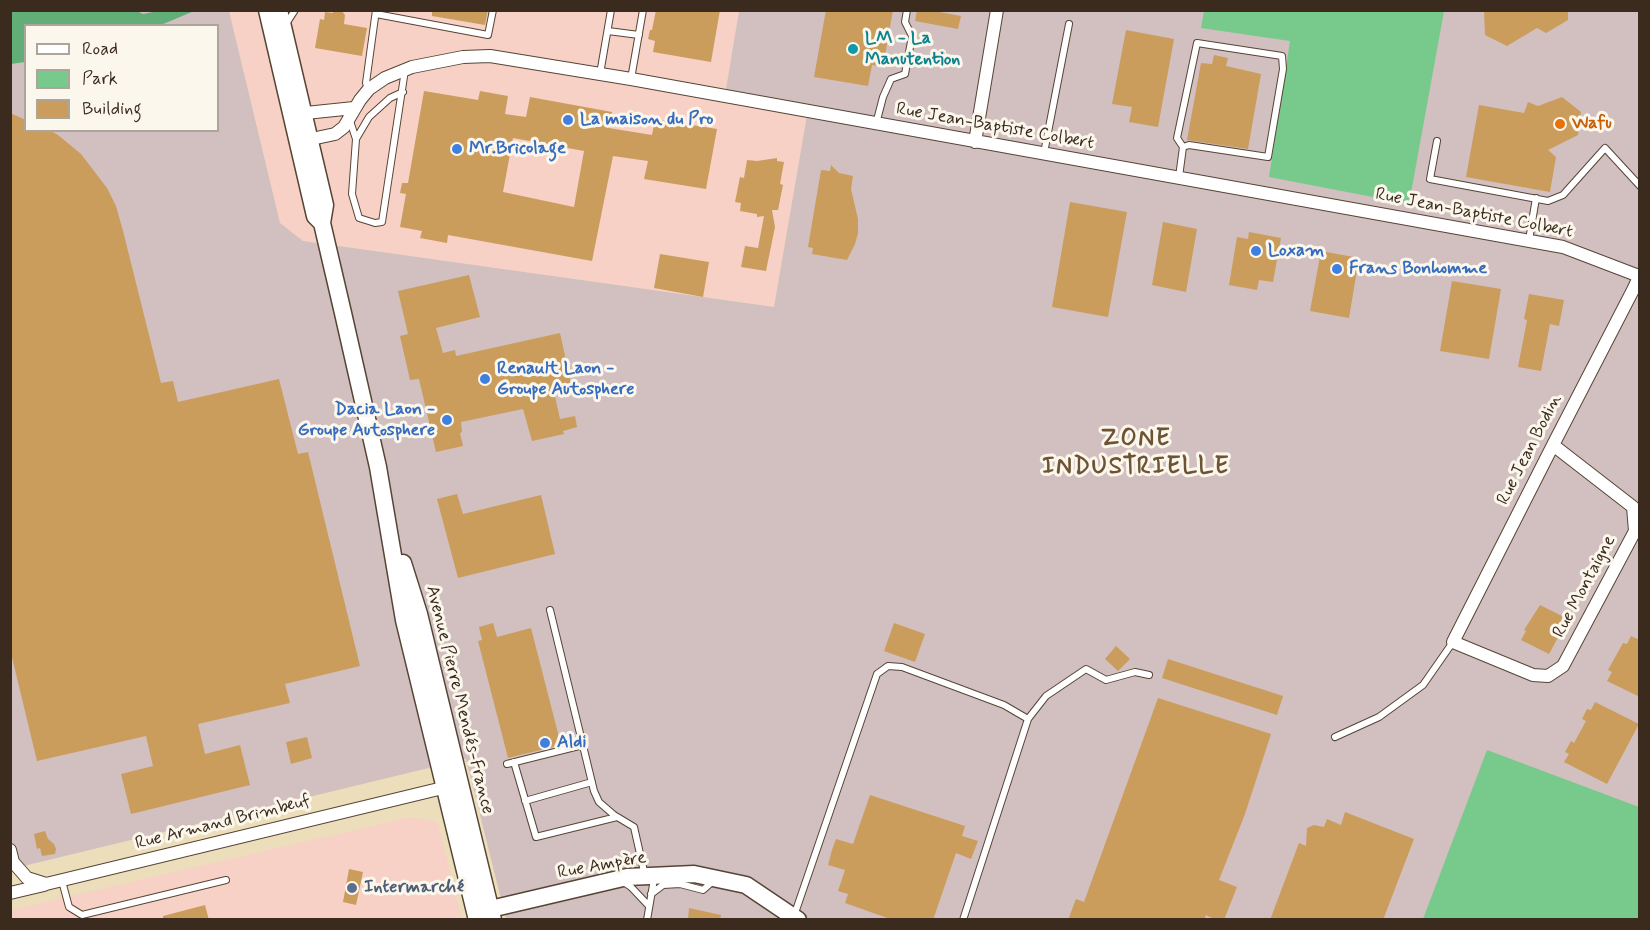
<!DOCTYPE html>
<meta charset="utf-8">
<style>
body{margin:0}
#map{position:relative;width:1650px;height:930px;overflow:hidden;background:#ecdeba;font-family:Mynerve,sans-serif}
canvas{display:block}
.frame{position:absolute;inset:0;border:12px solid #3b2a1e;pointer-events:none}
.legend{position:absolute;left:24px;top:24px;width:195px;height:108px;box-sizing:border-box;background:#fbf7ec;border:2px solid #aea59a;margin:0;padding:8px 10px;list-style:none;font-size:18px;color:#3b2a1e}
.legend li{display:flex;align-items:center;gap:12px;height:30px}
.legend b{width:30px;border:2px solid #aea59a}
</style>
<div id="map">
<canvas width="1650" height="930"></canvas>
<div class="frame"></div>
<ul class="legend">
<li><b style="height:8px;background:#fff"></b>Road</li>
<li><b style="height:16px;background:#77ca8c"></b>Park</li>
<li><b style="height:16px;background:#cb9d5d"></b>Building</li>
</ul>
</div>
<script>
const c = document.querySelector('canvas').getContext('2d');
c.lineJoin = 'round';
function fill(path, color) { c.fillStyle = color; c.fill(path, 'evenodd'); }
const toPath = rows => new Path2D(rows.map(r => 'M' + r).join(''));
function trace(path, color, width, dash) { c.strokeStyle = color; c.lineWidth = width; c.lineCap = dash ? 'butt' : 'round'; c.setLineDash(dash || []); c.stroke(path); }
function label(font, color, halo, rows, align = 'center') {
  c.font = font + ' Mynerve,sans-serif'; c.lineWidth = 6; c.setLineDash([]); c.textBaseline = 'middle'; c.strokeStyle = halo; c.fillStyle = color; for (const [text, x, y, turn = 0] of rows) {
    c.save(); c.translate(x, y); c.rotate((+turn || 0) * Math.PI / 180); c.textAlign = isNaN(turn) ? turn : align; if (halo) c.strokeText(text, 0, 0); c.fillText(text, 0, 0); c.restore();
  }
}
const built = toPath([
 [229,11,739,11,724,101,807,114,774,307,303,241,280,223],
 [411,817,438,822,462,919,11,920,10,910]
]);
const industrial = toPath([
 [10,11,229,11,280,223,303,241,774,307,807,115,724,101,739,11,1639,11,1639,919,506,919,466,759,11,869],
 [26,26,218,26,218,130,26,130]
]);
const green = toPath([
 [1204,11,1444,11,1409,204,1269,177,1290,41,1201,28],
 [1487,750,1639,807,1639,919,1423,919]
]);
const forest = toPath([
 [135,10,143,14,158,11,194,11,161,25,26,26,25,62,11,64,11,11]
]);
const building = toPath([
 [333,10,341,10,345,15,344,24,367,28,362,56,315,48,320,19,324,20,325,12,333,13],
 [432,10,488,10,485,25,432,16],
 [656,10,720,10,711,62,653,52,655,41,648,39,650,30,652,30],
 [826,10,893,10,883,67,872,65,868,86,814,77],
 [917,10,929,10,961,16,958,29,915,21],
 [1484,10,1568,10,1568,20,1546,33,1537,28,1507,46,1485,35],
 [1126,30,1174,39,1158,127,1129,122,1132,107,1112,104],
 [1214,55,1228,58,1226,66,1261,74,1248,149,1187,140,1201,63,1212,64],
 [424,91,478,100,480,91,508,96,505,114,526,117,530,97,612,112,609,128,652,135,655,119,717,129,706,189,644,179,648,161,613,156,592,261,448,235,447,243,420,238,422,231,400,227,406,194,400,193,402,183,408,183],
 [513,138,584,151,574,207,503,192],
 [1562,97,1581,112,1578,135,1548,150,1556,157,1550,192,1466,177,1479,105,1524,113,1528,102,1538,106],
 [10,113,26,120,26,130,49,130,58,135,81,154,107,188,116,206,123,231,161,383,173,381,178,402,279,379,298,454,308,452,360,666,285,684,290,703,198,724,205,754,240,745,250,785,131,814,121,774,153,766,146,736,37,761,10,649],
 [777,158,777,161,784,162,780,184,783,185,778,210,772,210,775,227,766,271,741,267,745,246,758,248,764,216,757,217,757,214,740,211,741,203,735,202,740,177,744,178,747,160,757,161],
 [831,165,839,173,853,176,851,189,858,219,858,233,855,244,847,260,812,254,813,248,808,247,821,170,830,171],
 [1070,202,1127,212,1108,317,1052,307],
 [1163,222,1197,229,1186,292,1152,285],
 [1249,232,1281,238,1273,282,1259,280,1257,290,1229,285,1237,237,1248,239],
 [1321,251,1359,258,1349,318,1310,311],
 [660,254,709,262,703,297,654,288],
 [469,275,480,317,436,328,443,353,455,350,456,356,560,333,571,383,553,387,560,419,575,416,577,427,563,431,564,434,532,441,523,409,461,422,462,432,460,433,463,446,436,452,419,379,410,380,400,336,408,334,398,291],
 [1452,281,1501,289,1489,359,1440,351],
 [1529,294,1564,300,1559,326,1550,324,1541,371,1518,367,1527,320,1524,319],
 [457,494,463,514,541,495,555,554,458,578,437,499],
 [1540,605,1568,619,1549,654,1521,640,1526,631,1524,630],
 [493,623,497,637,531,628,561,745,508,758,478,641,482,640,479,627],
 [894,623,925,634,915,662,884,651],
 [1631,636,1640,640,1640,697,1607,681,1612,672,1608,670,1623,643,1627,644],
 [1116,646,1130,659,1118,671,1105,659],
 [1168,659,1283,696,1277,715,1162,678],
 [1158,698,1271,734,1245,814,1219,880,1237,887,1224,920,1216,920,1206,915,1204,920,1068,920,1076,899,1084,902],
 [1595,702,1639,724,1607,784,1564,762,1569,754,1565,752,1571,741,1574,743,1586,721,1582,719,1587,709,1591,710],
 [307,737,312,758,291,764,286,742],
 [870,795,965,826,962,836,978,841,971,859,956,853,933,920,893,920,845,903,848,894,838,891,845,870,828,865,832,850,836,839,853,844],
 [1345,812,1414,839,1383,920,1270,920,1299,843,1306,846,1307,828,1314,825,1324,827,1327,819,1341,825],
 [45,831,48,839,54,844,56,849,55,854,42,856,40,848,37,849,34,834],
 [349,869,363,872,356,905,343,902],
 [205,905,209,920,163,920,163,916],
 [689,908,721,915,720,920,688,920]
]);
const lane = toPath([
 [376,14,488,35,493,10],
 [286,24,295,10],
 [608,31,639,35],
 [600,74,611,10],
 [631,79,643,10],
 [368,89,366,83,376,10],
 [350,121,356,139,369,117,390,98,403,92],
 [876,124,883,97,891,79,905,74,912,36,905,22,907,10],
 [356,139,352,194,359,218,375,223,382,222,405,70],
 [1437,141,1430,179,1548,201,1563,195,1605,148,1640,186],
 [1044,153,1069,24],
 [1179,177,1183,147,1177,138,1197,43,1282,56,1283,69,1268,157,1189,145,1183,147],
 [1529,240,1536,198],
 [550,610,594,791,599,802,614,815,634,827,645,876],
 [1335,737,1379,717,1423,685,1453,642],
 [514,762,536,837,617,817],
 [507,764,583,745],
 [525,801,592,782],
 [62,881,69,907,82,915,226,880],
 [622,881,631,887,649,906],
 [651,894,663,885,680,884,703,890,713,881],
 [794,916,877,674,888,666,902,667,1004,705,1028,719],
 [647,920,654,879],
 [963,920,1028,719,1046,696,1086,669,1106,680,1135,672,1149,675]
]);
const street = toPath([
 [296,114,354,108],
 [302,141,335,134,344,127,360,100,369,89,385,78,412,67,463,57,490,56,631,79,1563,247,1639,276],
 [975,142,997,10],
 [1553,445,1633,507,1635,531,1563,666,1548,676,1533,675,1453,642,1553,445,1633,290,1640,275],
 [10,850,13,862,27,878,46,884,451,786],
 [10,893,44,885]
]);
const secondary = toPath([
 [267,10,315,216,322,223,343,313,378,467,404,620,477,920],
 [279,10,325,205,322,223],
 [403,563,419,614,493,920],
 [482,911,627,877,694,874,746,885,798,920]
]);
const markers = [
 [853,49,6,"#0f9aa8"],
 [568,120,6,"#3f7fe0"],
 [1560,124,6,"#e8710a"],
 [457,149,6,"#3f7fe0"],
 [1256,251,6,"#3f7fe0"],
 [1337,269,6,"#3f7fe0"],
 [485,379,6,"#3f7fe0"],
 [447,420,6,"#3f7fe0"],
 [545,743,6,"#3f7fe0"],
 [352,888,6,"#5c6f8a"]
];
const cultureNames = [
 ["LM - La",865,39],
 ["Manutention",865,60]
];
const shopNames = [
 ["La maison du Pro",580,120],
 ["Mr.Bricolage",469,149],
 ["Loxam",1268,251],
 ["Frans Bonhomme",1349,269],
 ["Renault Laon -",497,369],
 ["Groupe Autosphere",497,390],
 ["Dacia Laon -",435,410,"right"],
 ["Groupe Autosphere",435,431,"right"],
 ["Aldi",557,743]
];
const foodNames = [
 ["Wafu",1572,124]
];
const streetNames = [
 ["Rue Jean-Baptiste Colbert",995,127,10],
 ["Rue Jean-Baptiste Colbert",1474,214,11],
 ["Rue Jean Bodin",1530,450,-63],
 ["Rue Montaigne",1585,587,-62],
 ["Avenue Pierre Mendés-France",459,700,76],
 ["Rue Armand Brimbeuf",223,823,-14],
 ["Rue Ampère",602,866,-10]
];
const serviceNames = [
 ["Intermarché",364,888]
];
const districtNames = [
 ["ZONE",1136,440],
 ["INDUSTRIELLE",1136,468]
];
fill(built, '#f7d1c6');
fill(industrial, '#d2bfbf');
fill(green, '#77ca8c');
fill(forest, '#61ae78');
fill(building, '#cb9d5d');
trace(lane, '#564535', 8);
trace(street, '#564535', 14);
trace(secondary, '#564535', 19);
trace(lane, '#fff', 6);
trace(street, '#fff', 12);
trace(secondary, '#fff', 16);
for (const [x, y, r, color] of markers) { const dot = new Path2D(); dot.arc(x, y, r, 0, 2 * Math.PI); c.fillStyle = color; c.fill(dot); trace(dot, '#fbf7ec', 2); }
label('bold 18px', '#0d838f', '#fbf7ec', cultureNames, 'left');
label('bold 18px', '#366cbe', '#fbf7ec', shopNames, 'left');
label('bold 18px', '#c56008', '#fbf7ec', foodNames, 'left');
label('18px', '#3b2a1e', '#fbf7ec', streetNames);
label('bold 18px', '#4e5e75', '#fbf7ec', serviceNames, 'left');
c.letterSpacing = '1.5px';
label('bold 24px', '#6d5234', '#fbf7ec', districtNames);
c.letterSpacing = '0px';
</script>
